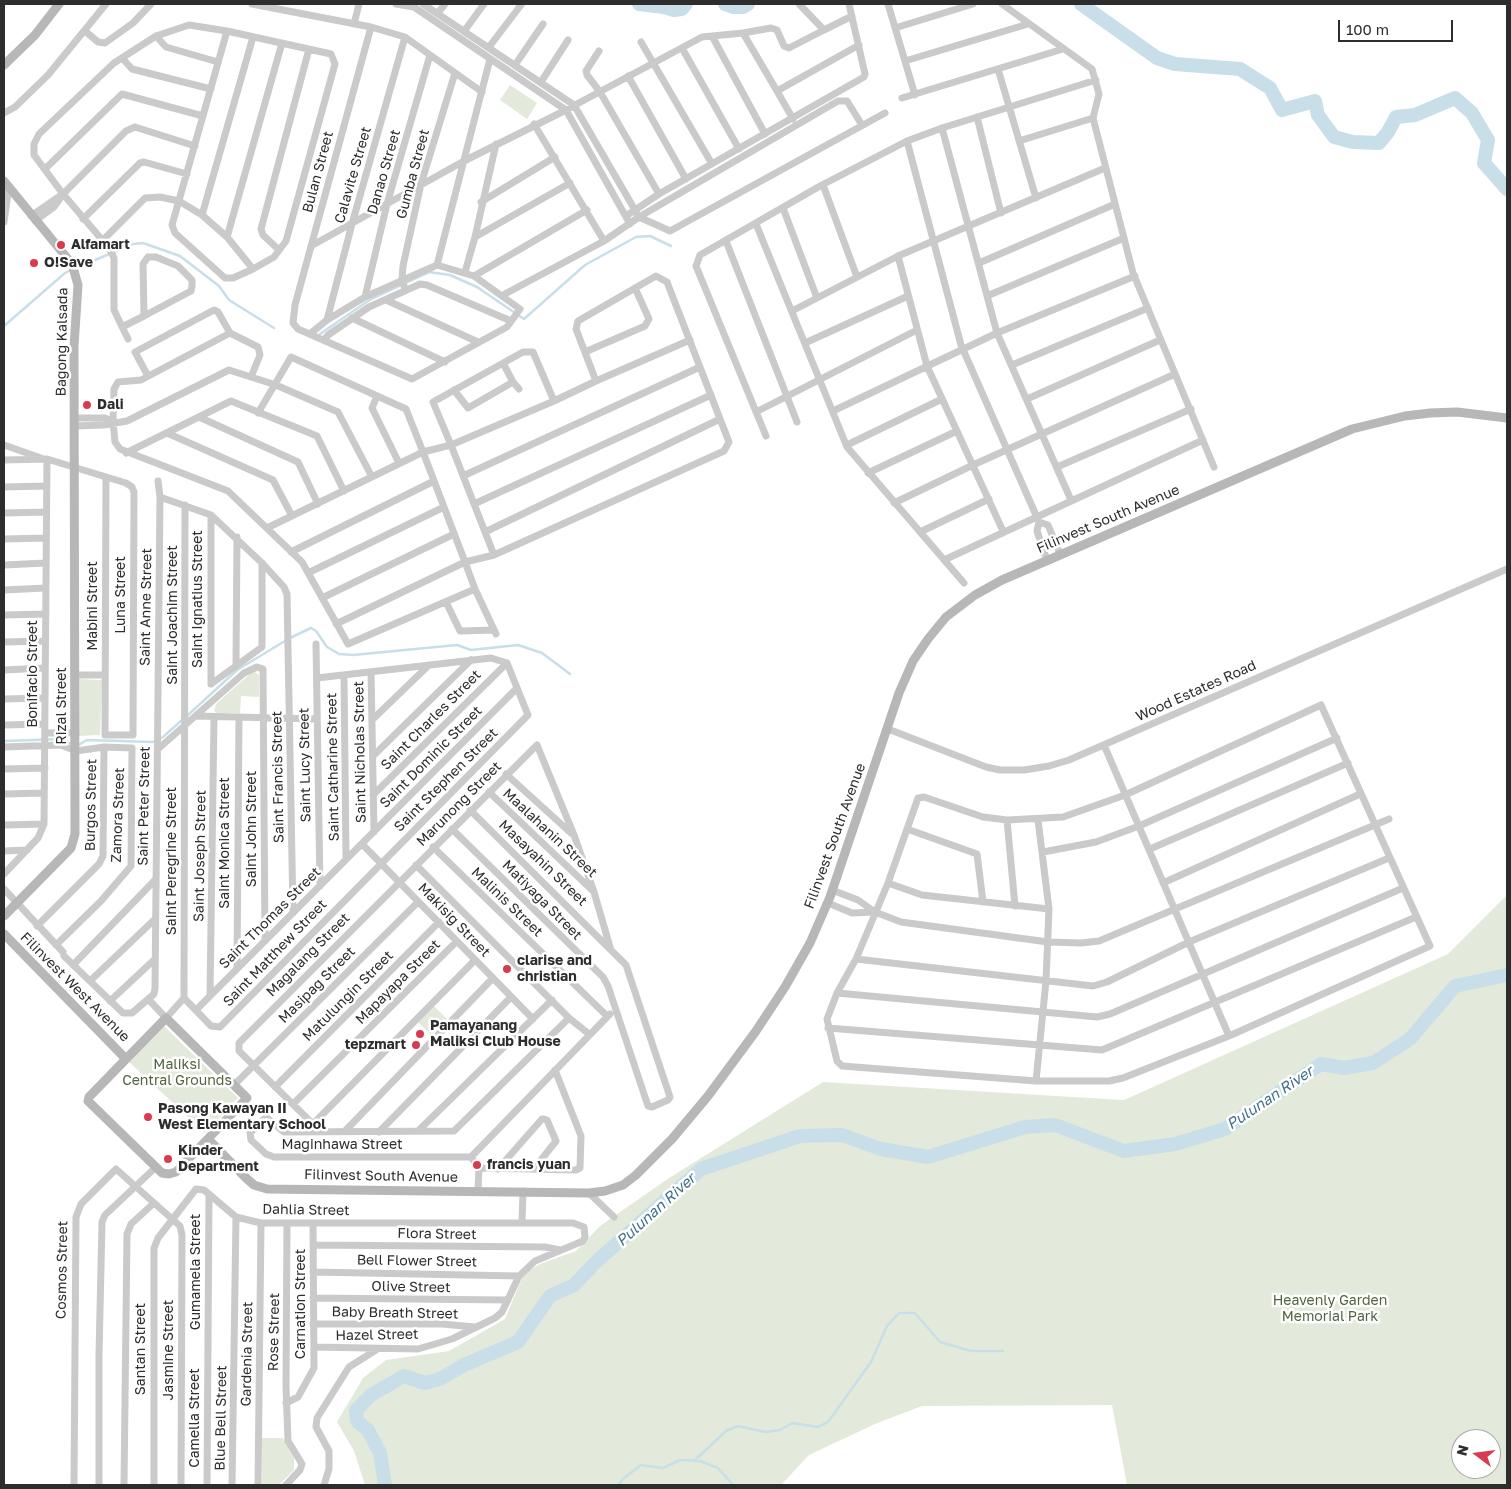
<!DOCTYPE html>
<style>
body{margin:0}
#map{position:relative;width:1511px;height:1489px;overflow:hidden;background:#fff;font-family:"Golos Text",sans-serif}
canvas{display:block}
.frame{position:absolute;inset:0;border:5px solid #2d2d2d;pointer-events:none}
.north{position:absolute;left:1451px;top:1429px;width:50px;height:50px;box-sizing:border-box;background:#fff;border:1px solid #ababab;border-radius:50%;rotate:285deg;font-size:14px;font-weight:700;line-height:20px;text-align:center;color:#2d2d2d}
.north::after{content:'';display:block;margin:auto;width:18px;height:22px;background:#d93a4f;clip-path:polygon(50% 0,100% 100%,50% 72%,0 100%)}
.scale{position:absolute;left:1338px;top:20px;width:115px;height:22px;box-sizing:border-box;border:2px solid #2d2d2d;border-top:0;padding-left:6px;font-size:15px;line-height:18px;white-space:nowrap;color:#2d2d2d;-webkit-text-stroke:4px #fff;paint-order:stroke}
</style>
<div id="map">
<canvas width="1511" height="1489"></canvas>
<div class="frame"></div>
<div class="north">N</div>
<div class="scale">100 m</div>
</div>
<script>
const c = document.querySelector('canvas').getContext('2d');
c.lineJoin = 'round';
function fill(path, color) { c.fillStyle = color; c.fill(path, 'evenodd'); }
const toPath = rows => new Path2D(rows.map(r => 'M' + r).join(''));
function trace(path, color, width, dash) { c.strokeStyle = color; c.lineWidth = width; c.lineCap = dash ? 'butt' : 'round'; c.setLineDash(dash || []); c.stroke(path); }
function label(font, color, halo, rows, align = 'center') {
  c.font = font + ' "Golos Text",sans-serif'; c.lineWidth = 5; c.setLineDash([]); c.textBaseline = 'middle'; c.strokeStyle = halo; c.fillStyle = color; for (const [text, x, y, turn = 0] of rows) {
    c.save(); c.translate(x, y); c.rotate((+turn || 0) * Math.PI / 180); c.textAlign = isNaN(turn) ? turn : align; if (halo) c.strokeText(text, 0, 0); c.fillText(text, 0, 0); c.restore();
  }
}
const green = toPath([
 [510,85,537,103,527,119,500,100],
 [253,671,259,675,259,697,241,696,240,713,217,713,214,711,216,704],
 [79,679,102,680,100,735,79,736],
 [1507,895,1507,1485,1127,1485,1112,1405,922,1406,875,1424,809,1455,781,1485,365,1485,354,1451,337,1422,363,1378,386,1360,449,1351,505,1319,524,1273,540,1264,576,1251,600,1226,669,1178,823,1082,1124,1100,1448,954],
 [1461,1439,1491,1439,1491,1469,1461,1469],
 [433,1005,447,1019,431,1035,417,1021],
 [164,1026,238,1098,205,1133,129,1062],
 [262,1438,283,1438,294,1458,294,1470,279,1485,262,1485]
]);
const stream = toPath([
 [76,268,133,244,143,243,180,256,219,286,229,300,274,328],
 [4,326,65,273,71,270],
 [320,334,371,299,429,272,450,275,477,287,524,319,585,265,636,237,650,236,671,246],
 [290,638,311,628,316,631,327,647,339,654,353,655,457,645,471,650,518,645,542,653,570,674],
 [187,716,237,670,285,641],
 [4,741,63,739,69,743,80,744,87,740,153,742,163,737,182,720],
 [694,1461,726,1431,738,1426,765,1432,780,1430,792,1423,818,1427,828,1422,871,1362,887,1326,899,1313,915,1313,940,1342,971,1351,1003,1351],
 [618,1485,624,1478,641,1465,663,1468,680,1460,700,1461,718,1468,733,1485]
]);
const river = toPath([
 [639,4,664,7,674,10,682,9,686,4],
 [725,4,733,7,743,7,748,4],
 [1081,4,1157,58,1175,64,1240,69,1270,88,1282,110,1315,101,1318,115,1334,137,1353,142,1379,143,1388,132,1396,117,1415,115,1455,98,1472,113,1488,140,1484,163,1507,189],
 [385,1485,380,1453,368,1430,357,1421,356,1410,371,1395,404,1376,425,1383,440,1379,464,1365,518,1342,550,1296,574,1285,597,1261,701,1169,800,1136,842,1135,881,1149,928,1157,1025,1127,1055,1125,1124,1151,1175,1144,1225,1129,1321,1064,1344,1068,1373,1063,1410,1039,1455,986,1507,975]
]);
const street = toPath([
 [252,4,371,27,405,37,482,92],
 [396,4,414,7,566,110,630,224],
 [423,4,574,105,639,217,838,101,847,101,862,125],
 [799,4,824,30,852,16],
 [888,4,915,95],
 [1002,4,1092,69,1099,94,1093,118,1133,273,1214,467],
 [438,13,445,4],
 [354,24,359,4],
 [895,28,973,4],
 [465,30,484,4],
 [824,30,789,48,784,46,777,30,771,28,743,33,777,91,859,45],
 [85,31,98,42,105,43,133,23,151,4],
 [156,36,166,47,218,62],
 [712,36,765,134],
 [641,42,712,164],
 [489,47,521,5,519,4],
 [682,48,739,149],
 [599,51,586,71,587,75,600,92,659,194],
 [122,58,132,69,211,89],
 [905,61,1028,24],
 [515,65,543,24],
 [998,69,1036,198],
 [628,76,686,179],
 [541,82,568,40],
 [777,91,793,119],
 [902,98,1063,49],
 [4,113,15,107,48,75,106,4],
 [977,117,1001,213],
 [942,128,997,333,1071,500],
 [907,141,961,345,1039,522],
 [1019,141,1093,118],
 [496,144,475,237,570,183],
 [45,169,122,94,203,116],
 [823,185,857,277],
 [481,202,555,157],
 [783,208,817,298],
 [202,215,253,37],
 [31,216,63,194,126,131,135,127,195,146],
 [626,216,659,194,864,77,865,74,849,4],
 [83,219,140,163,144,162,187,174],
 [35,221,54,207,61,197],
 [4,222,9,186],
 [756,224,847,447,964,583],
 [227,237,282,43],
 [102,241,145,198,160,197,179,201,202,215,227,237,253,269],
 [604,241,639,217,670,231,885,113],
 [726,241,797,422],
 [311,246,464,161,562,112,702,37,743,33],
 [279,250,263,235,261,229,309,49],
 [898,256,927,366,1003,531],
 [148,257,156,257,178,266,192,280,192,286,191,291,144,316,143,264,148,257],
 [979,263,1115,204],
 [437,265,490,59],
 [465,272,475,237],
 [474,276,587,210],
 [405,290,402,279,403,266,421,184,455,73],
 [503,295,604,241,534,124],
 [987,296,1124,238],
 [365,297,387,204,430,55],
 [386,300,478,342],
 [792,311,898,256,1105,168],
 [352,318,445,362],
 [327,320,352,224,405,37],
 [122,327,144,316],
 [230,333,141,380,118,382,114,389,113,422,115,442,120,449,228,491,302,562,348,644,475,589],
 [311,333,327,320,365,297,437,265,474,276,520,309,507,327,412,379,298,329,293,323,295,305,371,27],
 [128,339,114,310,114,258,109,248,63,194,34,155,34,144,39,134,114,63,156,36,189,25,227,31,331,54,335,64,286,241,274,257,253,269,233,278,225,278,175,233,172,225,227,31],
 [324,340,328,335,369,307,420,284,427,285,511,321],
 [805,343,908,296],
 [585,352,645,326,649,319,635,288],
 [503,363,513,382],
 [1012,365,1148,308],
 [148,376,135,352,214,310,218,312,230,333,258,347,260,355,251,377],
 [596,381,690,340],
 [454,390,468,408,513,382,519,389],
 [377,396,372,408,399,463],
 [1027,399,1160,340],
 [833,411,997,333,1135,276],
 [756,412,917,330],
 [258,413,291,357,406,409,423,452,267,528],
 [199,417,298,462,318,504],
 [75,418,105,418,113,422],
 [75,426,104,425,127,421,229,370,276,385,338,412,372,477],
 [167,433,273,480,292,516],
 [766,436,696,266,700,255,820,186,907,141,942,128,1096,80],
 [4,445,41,458],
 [847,445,942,399],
 [126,453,231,401,317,436,344,491],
 [4,460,47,459,126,483,132,487,134,492,133,735,105,735,106,477],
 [1057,467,1191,409],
 [868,473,957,431],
 [463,476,700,367],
 [4,487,46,486],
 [160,497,211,515,262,563,284,587,287,594,293,913],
 [894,503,973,465,1175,374],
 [474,504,711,395],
 [4,513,46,512],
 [485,532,720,419],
 [920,532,989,499],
 [4,539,46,538],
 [291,552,434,481],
 [494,555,724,451,729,442,667,282,656,276,578,321,576,329,596,381,554,401],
 [944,560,1203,440],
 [1047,560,1037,531,1039,522,1048,525,1060,554],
 [4,565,46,563],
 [308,573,444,507],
 [4,590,46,588],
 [322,598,454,534],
 [446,602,460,631,494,630],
 [4,615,46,614],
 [336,624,465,562,494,555,451,445,554,401,533,352,523,352,433,402,451,445,423,452,465,562,475,589,496,634],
 [4,642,45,641],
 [316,644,320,886],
 [236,664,237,537],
 [4,670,45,668],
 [371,672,374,832],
 [76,675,105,675],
 [344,675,346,859],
 [211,684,211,515],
 [211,684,262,647,262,563],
 [4,699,45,698],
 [1321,705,1430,946,1229,1036,1123,1078,1109,1081,1036,1081,842,1066,837,1061,827,1019,837,993,856,959,888,883,918,798,924,797,983,817,1007,820,1063,817,1125,795,1321,705],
 [196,716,317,719],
 [372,720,429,665],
 [4,725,45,724],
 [888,729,986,767,1000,770,1024,770,1049,766,1069,760,1507,569],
 [45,733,76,733],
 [1104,745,1229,1036],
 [4,747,61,745,76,751,104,747,132,748,131,866,101,901,56,945],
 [158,749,244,673,257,667,263,669,265,941],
 [373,756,471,660],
 [4,769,45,768],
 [506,774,572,834],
 [489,792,592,890],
 [4,794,44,793],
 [373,795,507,663],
 [1007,820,1015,906],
 [4,825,44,824],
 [452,829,603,977,608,986,648,1106,652,1107,668,1100,670,1097,626,965,470,810],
 [907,829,977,854,983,902],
 [362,844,533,1019],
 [433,847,607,1016],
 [1150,849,1348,763],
 [4,851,27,850],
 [1043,852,1096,842,1139,826,1337,738],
 [416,865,569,1018,589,1034],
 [4,874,38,838,44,824,47,459],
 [888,883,922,895,1049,909],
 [1163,883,1360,794],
 [4,889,63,952],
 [832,890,858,900,875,912,901,922,1048,942,1081,943,1099,941,1389,819],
 [828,903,852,913,875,912],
 [37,926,99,864,103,856,104,747],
 [64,956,123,1013,132,1013,154,994,155,988,160,497,158,481],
 [856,959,1093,986,1107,982,1189,942,1389,858],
 [73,965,156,879],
 [237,968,239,717],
 [90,981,155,919],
 [837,993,1097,1017,1110,1014,1403,888],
 [210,995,214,717],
 [184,998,211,1026,220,1027,528,715,507,663,491,658,317,678],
 [184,998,185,505],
 [149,1000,166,1018,184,998],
 [110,1001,155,959],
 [196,1010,517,688],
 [828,1028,1102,1050,1416,917],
 [1036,1081,1046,981,1049,909,1038,820],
 [234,1085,418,902],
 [275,1087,439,922],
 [293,1104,457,941],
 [313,1124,475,960],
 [320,1131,239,1051,239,1043,537,745,574,835,594,892,610,947],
 [345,1131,493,978],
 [418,1131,552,1000],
 [379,1132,511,997],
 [471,1157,274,1157,266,1154,251,1140,250,1133,266,1117,284,1132,454,1131,569,1018],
 [471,1157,610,1014],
 [471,1157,479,1168,478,1191],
 [479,1168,576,1170,580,1168,581,1136,555,1070],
 [498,1169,542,1119,544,1119,547,1120,556,1141,534,1169],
 [589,1193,614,1217],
 [522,1222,523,1191],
 [313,1245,545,1247,560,1250],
 [313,1272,519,1276],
 [313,1298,508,1300],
 [313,1324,442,1324,475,1327],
 [286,1403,298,1397,314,1368,313,1223],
 [74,1485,76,1217,81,1204,116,1169,180,1226,182,1235,181,1485],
 [99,1485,99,1355,102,1222,105,1215,156,1167],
 [124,1485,127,1234,131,1224,154,1203],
 [154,1485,154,1248,158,1238,196,1189,204,1190,236,1217,261,1223,573,1223,584,1227,585,1237,583,1241,535,1261,519,1276,502,1312,495,1318,452,1339,418,1349,314,1347],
 [207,1485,209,1195],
 [232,1485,236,1217],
 [258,1485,261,1223],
 [286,1485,300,1470,302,1464,288,1441,286,1386,287,1223],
 [324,1485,329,1469,329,1451,316,1427,317,1418,349,1367,376,1350]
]);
const secondary = toPath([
 [4,65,35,35,59,4],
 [4,181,72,264,78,285,74,346,75,834,71,848,4,916],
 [4,934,126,1059],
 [166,1018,247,1098,176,1172,169,1174,162,1173,88,1101,89,1097,166,1018],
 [208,1139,246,1178,254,1185,267,1189,589,1193,605,1191,623,1185,636,1175,672,1139,708,1096,756,1031,785,987,810,943,830,897,899,693,913,661,928,639,946,617,975,595,1002,580,1352,429,1405,416,1430,413,1457,412,1507,418]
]);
const markers = [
 [61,245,5,"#d93a4f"],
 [34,263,5,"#d93a4f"],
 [87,405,5,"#d93a4f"],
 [507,969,5,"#d93a4f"],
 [420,1034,5,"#d93a4f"],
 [416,1045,5,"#d93a4f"],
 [148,1117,5,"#d93a4f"],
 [168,1159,5,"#d93a4f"],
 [477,1165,5,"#d93a4f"]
];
const streetNames = [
 ["Bulan Street",318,172,-75],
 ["Danao Street",384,172,-74],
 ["Gumba Street",413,174,-75],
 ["Calavite Street",353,175,-74],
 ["Bagong Kalsada",62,342,-89],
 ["Filinvest South Avenue",1108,519,-23],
 ["Luna Street",121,595,-90],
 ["Saint Ignatius Street",198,599,-90],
 ["Mabini Street",93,606,-90],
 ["Saint Anne Street",146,607,-89],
 ["Saint Joachim Street",173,615,-90],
 ["Bonifacio Street",33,674,-90],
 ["Wood Estates Road",1196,691,-24],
 ["Rizal Street",62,706,-90],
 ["Saint Charles Street",431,720,-45],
 ["Saint Nicholas Street",360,752,-91],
 ["Saint Dominic Street",431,757,-45],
 ["Saint Lucy Street",305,765,-91],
 ["Saint Catharine Street",333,767,-91],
 ["Saint Francis Street",278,777,-91],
 ["Saint Stephen Street",446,780,-45],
 ["Marunong Street",459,804,-45],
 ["Burgos Street",91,805,-89],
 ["Saint Peter Street",144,806,-89],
 ["Zamora Street",118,815,-88],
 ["Saint John Street",252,829,-90],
 ["Maalahanin Street",550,833,43],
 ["Filinvest South Avenue",835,836,-70],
 ["Saint Monica Street",225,843,-90],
 ["Saint Joseph Street",200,856,-89],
 ["Saint Peregrine Street",172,861,-90],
 ["Masayahin Street",543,863,44],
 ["Matiyaga Street",542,900,45],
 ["Malinis Street",507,902,44],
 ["Saint Thomas Street",270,918,-45],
 ["Makisig Street",454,920,46],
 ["Saint Matthew Street",275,953,-46],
 ["Magalang Street",308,955,-45],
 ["Mapayapa Street",398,982,-45],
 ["Masipag Street",317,985,-45],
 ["Filinvest West Avenue",75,987,45],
 ["Matulungin Street",348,996,-45],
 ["Maginhawa Street",342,1145],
 ["Filinvest South Avenue",381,1176,1],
 ["Dahlia Street",306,1210,1],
 ["Flora Street",437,1234,1],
 ["Bell Flower Street",417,1261,1],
 ["Cosmos Street",62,1270,-89],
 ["Gumamela Street",196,1272,-90],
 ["Olive Street",411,1287,1],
 ["Carnation Street",301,1304,-90],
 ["Baby Breath Street",395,1313,1],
 ["Rose Street",274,1332,-89],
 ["Hazel Street",377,1335,-1],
 ["Santan Street",141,1349,-90],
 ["Jasmine Street",169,1350,-90],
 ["Gardenia Street",247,1354,-89],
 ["Camella Street",195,1418,-90],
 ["Blue Bell Street",221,1418,-89]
];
const poiNames = [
 ["Alfamart",71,245],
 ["O!Save",44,263],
 ["Dali",97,405],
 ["clarise and",517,961],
 ["christian",517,977],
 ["Pamayanang",430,1026],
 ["Maliksi Club House",430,1042],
 ["tepzmart",406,1045,"right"],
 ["Pasong Kawayan II",158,1109],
 ["West Elementary School",158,1125],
 ["Kinder",178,1151],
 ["Department",178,1167],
 ["francis yuan",487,1165]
];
const parkNames = [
 ["Maliksi",177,1065],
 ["Central Grounds",177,1081],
 ["Heavenly Garden",1330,1301],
 ["Memorial Park",1330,1317]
];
const waterNames = [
 ["Pulunan River",1270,1098,-34],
 ["Pulunan River",656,1210,-42]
];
fill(green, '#e4eadb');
trace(stream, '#c8dee8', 2.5);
trace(river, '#c8dee8', 14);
trace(street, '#cacaca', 7);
trace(secondary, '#b7b7b7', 9);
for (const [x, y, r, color] of markers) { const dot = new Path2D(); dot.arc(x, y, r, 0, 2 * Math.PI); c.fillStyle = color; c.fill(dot); trace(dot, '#fff', 2); }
label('14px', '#2d2d2d', '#fff', streetNames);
label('bold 14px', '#2d2d2d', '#fff', poiNames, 'left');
label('14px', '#52653e', '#fff', parkNames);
label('italic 15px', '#417189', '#fff', waterNames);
</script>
